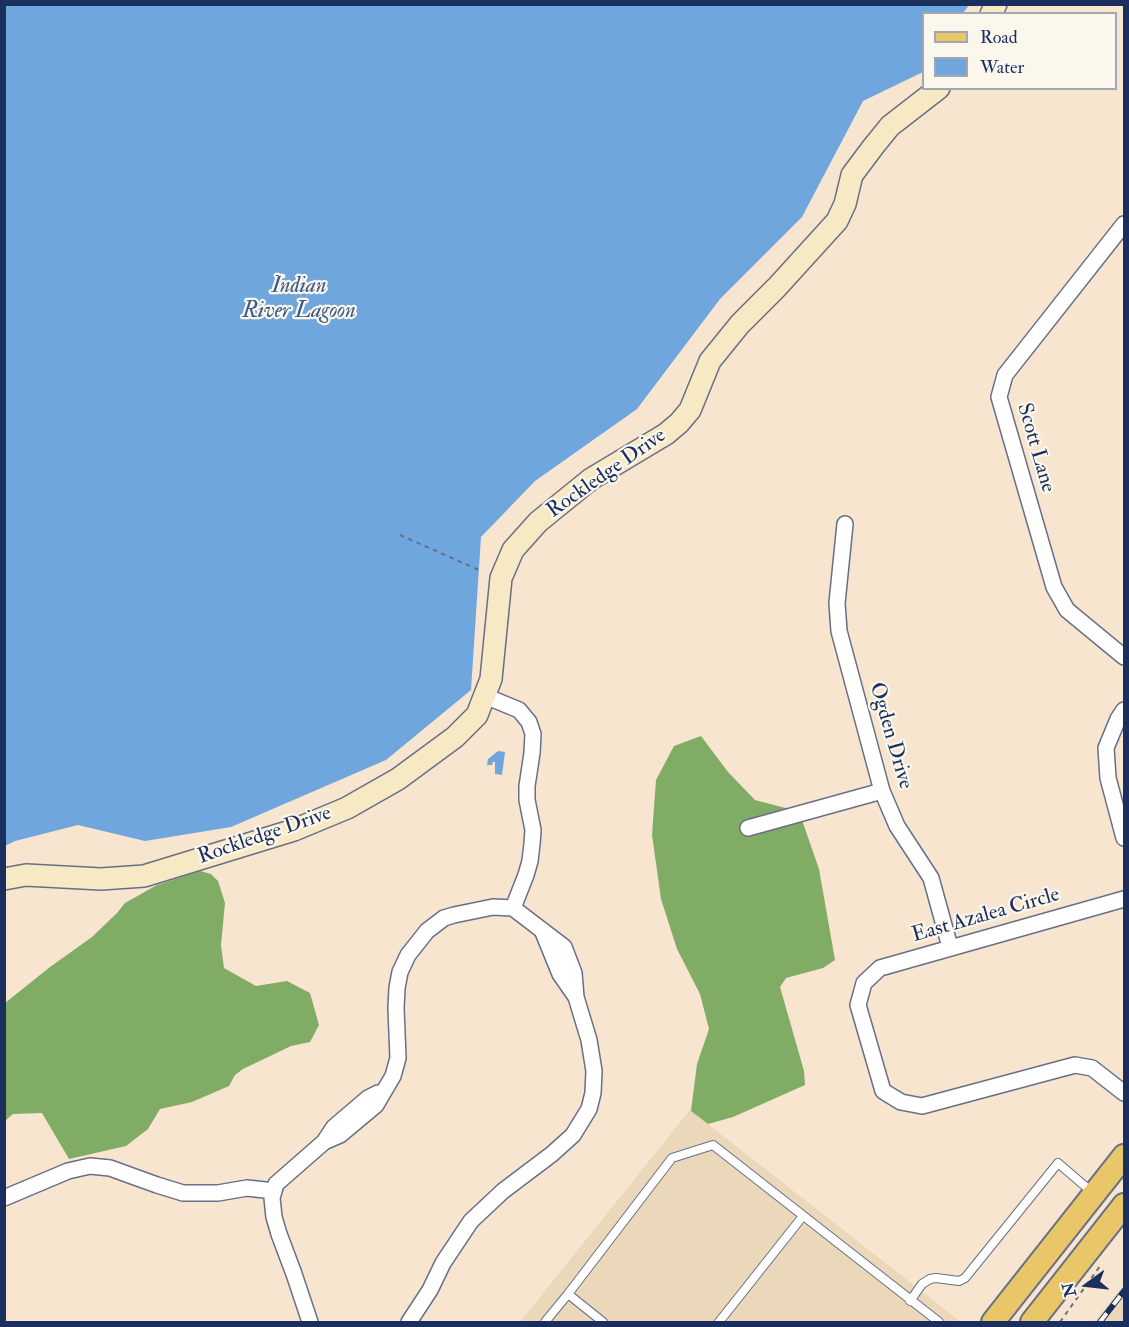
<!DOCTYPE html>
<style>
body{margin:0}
#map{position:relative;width:1129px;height:1327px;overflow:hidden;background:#f7e5cf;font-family:"IM FELL Double Pica",serif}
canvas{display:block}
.frame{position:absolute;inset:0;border:6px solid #1b2f5e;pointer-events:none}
.legend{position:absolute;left:922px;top:12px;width:195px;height:78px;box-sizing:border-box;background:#fbf7ec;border:2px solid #a1a7b3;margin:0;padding:8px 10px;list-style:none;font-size:18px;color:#1b2f5e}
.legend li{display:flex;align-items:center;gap:12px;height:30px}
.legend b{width:30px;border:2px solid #a1a7b3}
.north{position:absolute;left:1057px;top:1255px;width:60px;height:60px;-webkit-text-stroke:4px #fbf7ec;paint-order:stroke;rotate:255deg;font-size:16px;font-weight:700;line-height:24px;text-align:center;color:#1b2f5e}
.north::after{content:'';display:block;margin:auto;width:21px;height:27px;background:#1b2f5e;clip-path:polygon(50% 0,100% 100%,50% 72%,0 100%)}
</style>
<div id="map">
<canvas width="1129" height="1327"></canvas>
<div class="frame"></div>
<ul class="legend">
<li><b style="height:8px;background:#e9c769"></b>Road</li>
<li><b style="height:16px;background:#6ea6dd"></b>Water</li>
</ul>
<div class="north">N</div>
</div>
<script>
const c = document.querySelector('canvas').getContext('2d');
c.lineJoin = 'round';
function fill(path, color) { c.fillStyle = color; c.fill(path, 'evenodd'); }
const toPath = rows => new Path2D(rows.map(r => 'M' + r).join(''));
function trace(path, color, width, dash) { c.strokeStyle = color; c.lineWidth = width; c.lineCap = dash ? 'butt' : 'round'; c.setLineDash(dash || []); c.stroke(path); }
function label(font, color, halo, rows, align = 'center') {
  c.font = font + ' "IM FELL Double Pica",serif'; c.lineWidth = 4.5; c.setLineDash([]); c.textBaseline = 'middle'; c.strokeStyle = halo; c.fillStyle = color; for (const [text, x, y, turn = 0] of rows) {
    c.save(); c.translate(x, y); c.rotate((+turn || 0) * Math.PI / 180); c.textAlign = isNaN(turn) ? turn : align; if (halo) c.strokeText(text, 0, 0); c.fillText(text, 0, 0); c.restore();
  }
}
const built = toPath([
 [690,1110,961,1322,520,1322],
 [1124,1284,1124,1322,1094,1322]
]);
const forest = toPath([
 [701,736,728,772,755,800,793,810,740,824,743,836,802,820,819,869,835,960,823,968,786,978,780,987,804,1071,805,1085,733,1117,708,1124,691,1111,697,1064,709,1029,700,994,677,949,661,899,652,835,656,780,674,746],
 [200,871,211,874,218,881,225,903,221,945,224,968,256,986,287,981,310,993,319,1025,310,1042,291,1046,243,1069,235,1075,229,1086,192,1102,160,1109,148,1129,126,1146,69,1159,42,1113,13,1114,5,1121,5,1003,50,967,92,937,117,913,125,903,157,885]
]);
const water = toPath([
 [5,4,969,4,969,5,963,13,924,14,923,72,863,101,802,217,720,299,637,409,535,481,481,537,471,690,386,760,231,827,145,841,78,825,15,841,5,846],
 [498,751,505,752,502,775,495,774,495,762,493,762,492,765,487,765,488,759]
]);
const path = toPath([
 [400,535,481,571],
 [1060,1322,1100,1266]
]);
const lane = toPath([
 [910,1301,922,1284,930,1279,936,1278,959,1281,965,1278,1058,1163,1093,1193],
 [545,1322,568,1294],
 [603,1322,568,1294,672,1158,713,1145,939,1322],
 [719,1322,803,1216]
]);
const street = toPath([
 [1124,224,1005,375,999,397,1054,587,1067,610,1124,657],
 [845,524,837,603,839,631,882,791,897,826,931,878,950,947],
 [485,696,519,710,529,722,533,734,532,753,527,786,527,800,533,830,532,844,530,861,526,875,513,908],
 [1124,710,1118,719,1106,748,1108,778,1124,838],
 [748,828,882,791],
 [1124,899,880,968,864,983,858,1005,883,1091,901,1102,922,1106,1075,1065,1092,1068,1124,1093],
 [542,930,560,974,576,997],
 [324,1142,340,1135,376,1105,393,1076,398,1058,396,1008,397,988,400,972,408,955,427,931,444,918,454,915,493,907,513,908],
 [4,1198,68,1171,90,1166,110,1168,157,1185,183,1193,218,1193,247,1188,274,1191],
 [310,1322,294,1274,279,1234,274,1217,272,1198,276,1184,324,1142,334,1127,368,1098,378,1093],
 [409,1322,430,1290,443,1263,471,1221,503,1191,552,1154,573,1135,589,1109,593,1093,594,1071,589,1040,576,997,574,973,564,947,513,908]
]);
const secondary = toPath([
 [991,14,996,4],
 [4,879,26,875,101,879,144,876,294,830,347,808,398,779,455,737,477,715,491,679,501,578,513,550,538,522,591,479,666,434,679,423,690,410,710,361,740,324,777,287,837,221,845,204,852,175,873,147,890,126,939,88]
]);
const primary = toPath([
 [993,1322,1124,1156],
 [1032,1322,1124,1205]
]);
const rail = toPath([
 [1100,1322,1124,1291]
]);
const streetNames = [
 ["Scott Lane",1035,448,74],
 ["Rockledge Drive",607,474,-35],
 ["Ogden Drive",890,736,74],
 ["Rockledge Drive",265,836,-19],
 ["East Azalea Circle",986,916,-16]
];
const waterNames = [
 ["Indian",299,287],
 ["River Lagoon",299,312]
];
fill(built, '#ebd8ba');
fill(forest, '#81ac65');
fill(water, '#6ea6dd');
trace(lane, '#686f86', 10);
trace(street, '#686f86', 18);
trace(secondary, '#686f86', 24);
trace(primary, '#686f86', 26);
trace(path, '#686f86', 2, [4.5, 4.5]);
trace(lane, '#fff', 8);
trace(street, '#fff', 15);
trace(secondary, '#f6e9c3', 21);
trace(primary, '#e9c769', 22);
trace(rail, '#1b2f5e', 6);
trace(rail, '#fbf7ec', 4, [11]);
label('21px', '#1b2f5e', '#fbf7ec', streetNames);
label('italic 22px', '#38598a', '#fbf7ec', waterNames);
</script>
